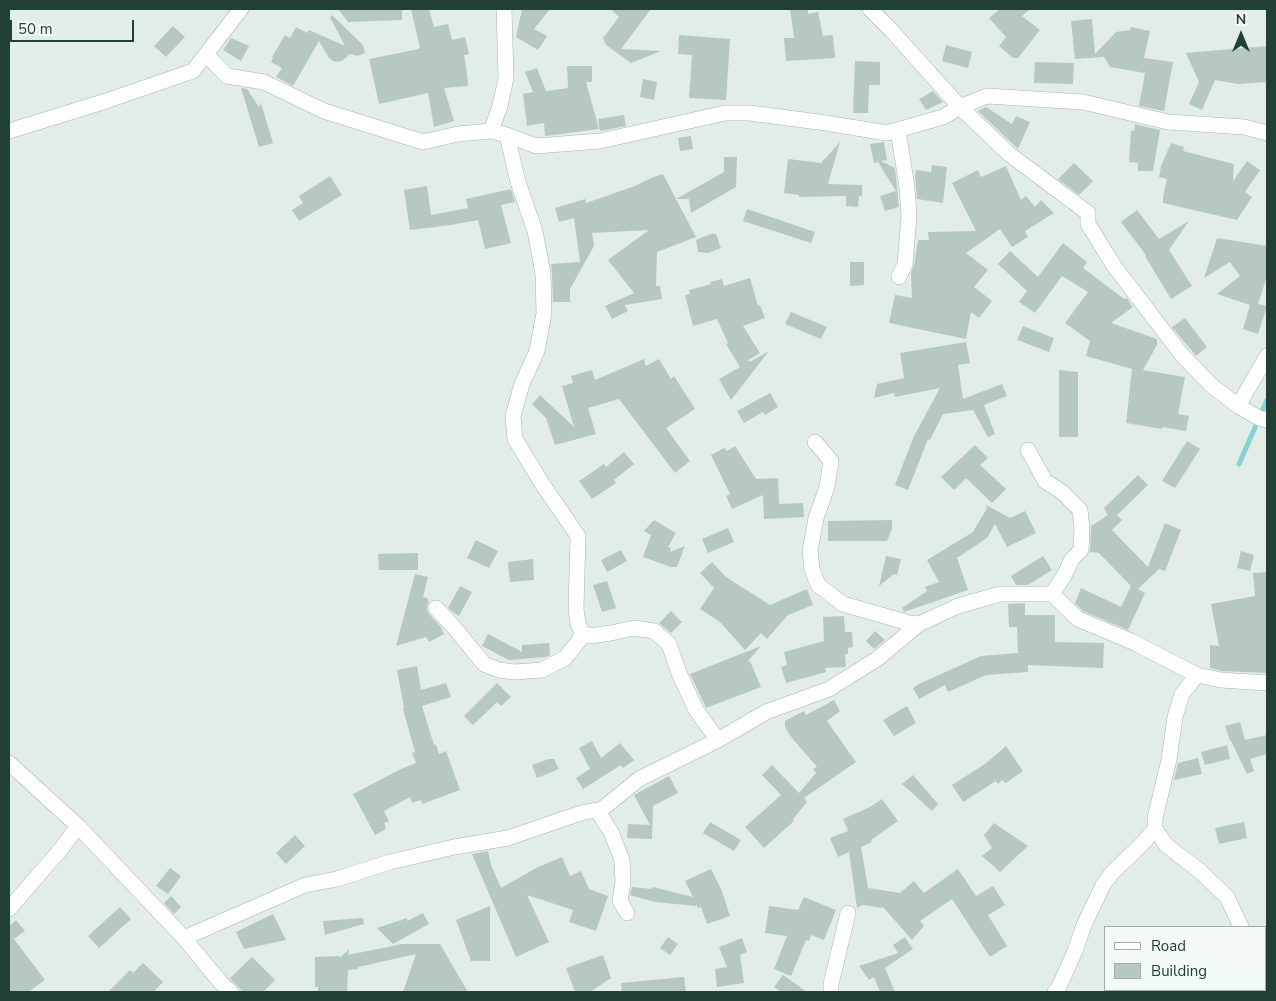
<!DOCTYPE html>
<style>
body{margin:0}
#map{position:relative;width:1276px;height:1001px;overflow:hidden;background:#e2ede7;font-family:"Nunito Sans",sans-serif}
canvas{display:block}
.frame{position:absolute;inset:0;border:10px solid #213f34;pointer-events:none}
.legend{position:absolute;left:1104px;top:926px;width:162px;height:65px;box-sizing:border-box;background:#f3f9f6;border:1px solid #9fafa8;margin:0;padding:6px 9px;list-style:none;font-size:15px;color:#213f34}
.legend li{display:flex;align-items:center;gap:10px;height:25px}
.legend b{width:25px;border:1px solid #9fafa8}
.north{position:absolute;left:1216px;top:10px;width:50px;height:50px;-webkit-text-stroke:4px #f3f9f6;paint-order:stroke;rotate:0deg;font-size:14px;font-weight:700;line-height:20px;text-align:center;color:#213f34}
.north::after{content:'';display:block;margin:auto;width:18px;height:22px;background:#213f34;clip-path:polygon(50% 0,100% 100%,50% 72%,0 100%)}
.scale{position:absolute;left:10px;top:20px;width:124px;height:22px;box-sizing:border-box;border:2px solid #213f34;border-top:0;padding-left:6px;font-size:15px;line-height:18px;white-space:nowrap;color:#213f34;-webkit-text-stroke:4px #f3f9f6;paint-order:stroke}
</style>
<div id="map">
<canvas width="1276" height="1001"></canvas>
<div class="frame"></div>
<ul class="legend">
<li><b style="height:6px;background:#fff"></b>Road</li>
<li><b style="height:14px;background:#b7c8c0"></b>Building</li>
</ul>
<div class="north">N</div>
<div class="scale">50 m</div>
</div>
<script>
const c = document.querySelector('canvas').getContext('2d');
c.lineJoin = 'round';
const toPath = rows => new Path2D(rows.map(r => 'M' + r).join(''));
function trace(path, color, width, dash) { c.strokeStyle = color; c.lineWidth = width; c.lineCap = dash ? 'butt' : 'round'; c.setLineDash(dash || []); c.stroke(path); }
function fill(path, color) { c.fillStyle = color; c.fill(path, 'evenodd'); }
const stream = toPath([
 [1239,464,1267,400]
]);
const building = toPath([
 [338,9,402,9,402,20,348,22],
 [411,9,429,9,434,27,448,24,452,40,465,37,469,54,464,55,466,65,468,86,444,88,454,121,434,127,428,93,379,104,369,59,419,49,419,48,420,48],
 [522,9,550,9,534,29,547,36,538,50,516,37],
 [611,9,651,9,621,49,661,51,631,63,606,45,603,38,619,17],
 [790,9,808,9,808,14,818,12,823,36,833,35,835,58,786,61,784,38,794,38],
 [1000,9,1030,9,1022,16,1040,30,1018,58,1013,58,999,46,1006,37,989,18],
 [332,15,363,45,365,53,357,56,350,54,343,60,338,62,333,61,329,58,319,41,293,86,276,77,282,68,271,62,273,58,272,57,285,35,290,38,296,27,307,33,309,30,345,46,330,17],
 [1092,19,1095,54,1116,32,1130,30,1131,27,1150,31,1144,58,1173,62,1164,111,1139,106,1145,73,1110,67,1104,57,1075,59,1071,21],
 [173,26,185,37,166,57,154,46],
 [679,35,730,39,726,100,689,98,692,55,678,54],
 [231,38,249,46,241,61,223,50],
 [946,45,972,52,968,68,942,61],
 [1267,46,1267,82,1238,84,1215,80,1202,110,1189,104,1199,82,1186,53],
 [855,61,880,62,880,85,869,85,868,113,853,113],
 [1035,62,1074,63,1073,84,1034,83],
 [567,66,592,66,592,82,586,82,599,129,545,136,544,123,527,126,523,94,533,92,525,72,537,68,546,91,568,88],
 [643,79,657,82,654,100,640,97],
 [241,88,247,89,259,107,261,103,273,143,259,147],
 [933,91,943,102,926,110,919,99],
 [986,107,1012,124,1016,116,1030,122,1018,149,978,111],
 [624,115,626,126,600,131,598,119],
 [1135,124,1160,130,1153,171,1138,171,1138,163,1129,162,1131,131,1134,131],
 [691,136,693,149,680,151,678,138],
 [840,142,828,184,862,185,862,196,859,196,858,207,846,206,846,196,799,197,799,195,784,193,788,159,821,163],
 [884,142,887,160,881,161,895,168,899,207,885,211,880,196,896,191,878,162,874,163,870,144],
 [1171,143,1184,147,1183,151,1234,164,1233,181,1247,161,1260,170,1245,192,1252,197,1237,220,1163,203,1163,197,1167,179,1159,177,1161,166],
 [724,157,737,157,736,187,691,213,689,199,676,199,696,237,657,252,656,286,660,286,662,299,625,305,628,311,612,319,605,306,634,293,608,260,649,230,592,233,594,246,570,289,570,302,553,302,552,274,551,264,580,262,574,218,559,222,555,208,585,199,586,203,635,186,651,178,663,174,676,199,724,172],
 [1074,163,1093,181,1079,195,1058,179],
 [932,165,947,167,943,203,917,199,915,176,916,170,931,172],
 [1006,166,1021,200,1026,196,1035,207,1041,200,1054,213,1025,231,1028,237,1012,247,1000,229,966,253,988,270,974,287,992,301,979,318,971,312,966,339,889,323,895,295,912,298,911,272,914,265,918,240,929,240,928,232,976,231,952,183,978,170,981,177],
 [330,176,342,195,299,221,292,210,303,203,299,196],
 [427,186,431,215,468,208,466,199,511,189,515,202,501,205,511,243,485,249,478,220,451,225,410,230,404,190],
 [747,209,815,232,811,243,743,221],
 [1137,210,1159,239,1189,221,1169,250,1192,286,1171,299,1145,256,1146,255,1121,222],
 [711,234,716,234,721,248,708,253,698,252,696,240],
 [1217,238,1267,246,1267,276,1258,304,1267,306,1258,334,1243,329,1250,305,1217,294,1240,276,1230,262,1204,278],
 [1063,243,1087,262,1083,268,1124,299,1127,298,1133,307,1111,323,1157,339,1157,345,1143,370,1185,377,1178,414,1189,416,1186,431,1162,427,1162,429,1126,423,1132,369,1086,356,1090,341,1065,323,1088,292,1062,276,1035,313,1019,302,1027,291,998,264,1010,251,1038,277],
 [850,262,864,262,864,285,850,286],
 [750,278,758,306,760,305,765,318,743,326,760,353,748,360,750,362,769,351,731,400,719,379,740,367,726,344,728,343,717,319,693,326,685,295,690,294,689,290,711,284,710,282,722,279,724,286],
 [791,312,827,327,821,339,785,324],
 [1185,318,1207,347,1196,356,1172,327],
 [1023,326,1054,338,1049,352,1017,340],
 [966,342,970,363,958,365,963,399,1002,384,1007,396,984,405,995,434,988,437,973,410,943,414,930,440,928,439,908,490,895,485,914,436,940,388,895,397,894,393,874,398,877,384,904,378,900,353],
 [644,359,646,366,659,359,671,379,674,376,695,409,666,428,690,461,675,473,619,399,588,408,596,434,555,445,546,418,532,404,540,395,574,427,562,386,573,383,571,376,592,370,595,380],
 [1059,370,1078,372,1078,437,1059,437],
 [770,393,778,407,765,415,763,412,744,423,737,411],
 [1187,441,1200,449,1175,488,1162,481],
 [975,445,988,458,980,465,1006,489,992,503,966,478,954,490,941,477],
 [735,446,756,479,778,478,779,504,803,503,804,517,764,519,763,495,732,509,726,496,730,494,711,455,724,448,727,451],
 [624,452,634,464,614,480,616,483,592,499,579,481,604,464,606,467],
 [1138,475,1148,485,1117,515,1122,520,1112,530,1148,567,1165,523,1181,530,1165,571,1159,569,1138,589,1145,593,1128,630,1083,611,1075,603,1081,588,1121,607,1131,586,1099,553,1090,552,1091,526,1108,515,1104,508],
 [986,505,1010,518,1025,511,1036,533,1007,547,995,524,987,538,957,558,968,590,904,612,902,608,927,591,925,587,939,582,927,560,973,532,987,508],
 [654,520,676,533,668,547,671,548,670,552,685,546,677,567,671,567,643,557,651,535,644,531],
 [892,520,892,529,887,541,828,541,828,521],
 [728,528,734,542,708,553,702,539],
 [476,540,498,551,489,568,467,558],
 [621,550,627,561,607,572,601,560],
 [1241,551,1254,555,1250,571,1237,568],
 [418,553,418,570,379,570,378,554],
 [886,556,901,559,897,575,894,574,879,586],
 [1043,556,1052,570,1028,585,1016,585,1011,576],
 [533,559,534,580,510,582,508,562],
 [712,562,726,577,770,605,807,589,813,605,788,615,767,639,761,633,745,650,720,622,700,609,714,588,700,573],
 [1267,572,1267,673,1222,671,1210,668,1210,645,1219,646,1211,604,1255,596,1253,573],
 [415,574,428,577,423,597,427,598,429,602,427,606,427,610,429,614,441,627,444,634,429,642,426,637,396,646],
 [607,581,616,608,602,612,593,585],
 [460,586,472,592,459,616,453,612,448,608],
 [1025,603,1025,615,1055,615,1055,642,1104,643,1103,668,1028,665,1028,672,986,675,948,692,945,685,919,699,913,688,919,684,981,656,1018,653,1017,627,1009,627,1008,604],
 [671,611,682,622,671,633,659,623],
 [844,616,845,632,852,632,853,647,848,648,848,654,845,654,846,667,825,668,826,672,786,683,781,667,787,665,784,652,824,641,823,617],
 [875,631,885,640,874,649,866,641],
 [488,634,509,645,508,646,511,646,522,652,522,645,549,643,550,655,546,657,509,660,482,646],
 [761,646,747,662,750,661,761,687,706,708,690,674],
 [417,666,421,690,446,683,451,697,422,706,434,745,436,744,439,754,446,751,460,790,422,804,421,800,412,803,410,797,384,811,389,821,384,823,386,829,375,835,353,794,401,769,416,763,412,753,415,752,403,709,404,708,397,670],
 [497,683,511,697,501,706,497,702,473,725,464,716],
 [834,700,840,711,827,721,856,762,804,798,807,802,793,819,794,821,764,848,745,827,781,795,762,775,772,765,799,793,816,773,813,769,817,767,792,738,785,727,785,721,804,711,806,715],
 [907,706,916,723,894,736,883,720],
 [1240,722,1245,740,1267,735,1267,754,1250,759,1254,771,1247,774,1231,741,1230,741,1225,726],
 [592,741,601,758,620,743,634,760,623,768,621,765,583,789,576,778,590,769,579,748],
 [1227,745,1230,759,1205,765,1201,752],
 [1006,746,1023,771,1006,783,1002,780,998,784,996,781,963,802,952,785,985,764],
 [1198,758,1202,774,1174,780,1178,763],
 [549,759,554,759,559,769,537,778,532,765],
 [913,775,938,804,932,811,902,784],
 [669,776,678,793,653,806,652,839,627,838,628,824,650,825,634,795],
 [882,799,898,821,871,840,872,842,861,847,868,888,900,893,914,881,924,893,958,869,976,896,993,886,1005,905,988,915,1007,946,990,957,952,899,920,921,924,926,912,940,884,908,863,905,857,908,849,852,838,857,830,838,848,831,843,819,870,807],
 [710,822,741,840,734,851,703,833],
 [1244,822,1247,838,1219,844,1215,828],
 [994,823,1028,846,1000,872,982,856,992,848,984,835],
 [295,835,305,846,286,864,276,853],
 [488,851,491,865,501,888,536,868,562,857,570,876,581,871,589,889,608,896,596,931,569,922,573,910,527,895,549,942,516,957,472,854],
 [170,868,181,876,168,894,156,886],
 [711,869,722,891,730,916,707,924,701,907,698,908,696,904,696,906,655,902,630,895,632,887,652,889,653,887,693,897,685,881],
 [171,896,181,907,174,914,164,903],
 [804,897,836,910,824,940,811,935,809,941,806,940,791,976,774,969,787,936,765,933,769,906,798,910],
 [490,906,490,961,471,961,456,920],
 [120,907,131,919,99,948,88,936],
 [423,913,429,924,393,944,377,928,407,918,407,921],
 [273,914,286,940,244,949,236,932],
 [363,918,364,924,325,935,323,921],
 [16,920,25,931,14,939,45,980,28,992,9,992,9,926],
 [668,937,678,944,670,955,660,948],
 [905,937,913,949,885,968,895,992,880,992,874,977,869,980,859,966,898,953,893,945],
 [742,938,747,952,740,955,744,983,717,987,715,969,727,967,719,947],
 [402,944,440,944,468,992,403,992,416,954,358,967,358,969,348,970,347,992,318,992,318,987,315,987,315,957,339,956,339,957,341,957,349,949,348,955],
 [603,955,611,978,590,992,575,992,566,968],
 [252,957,275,980,263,992,243,992,230,978],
 [143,963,163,982,153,992,108,992,130,970,133,973],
 [783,975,807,992,782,992,774,987],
 [684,977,686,992,622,992,621,983]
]);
const minor = toPath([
 [870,9,891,30,960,107,1009,154,1088,213,1088,224,1114,266,1182,355,1211,385,1238,406,1259,418,1267,420],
 [206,54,227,76,264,82,324,111,423,142,458,134,491,131,507,135,536,146,600,141,725,113,750,113,826,123,887,133,943,117,960,107,987,96,1083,102,1168,122,1244,127,1267,133],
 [898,130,907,187,909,216,905,264,899,277],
 [9,131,103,102,193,71,241,9],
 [491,131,500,106,506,78,504,9],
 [507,135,518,182,535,231,543,274,544,313,537,351,522,384,513,416,515,439,543,485,578,536,576,609,578,623,582,633,589,636,611,633,634,628,654,631,669,644,679,673,696,710,718,740],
 [1238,406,1267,356],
 [815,442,831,461,827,487,816,518,810,551,812,569,818,585,843,604,909,623,919,624],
 [1028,450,1045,481,1062,492,1080,510,1082,528,1081,550,1072,559,1064,576,1052,594],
 [436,608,453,626,484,664,499,670,514,672,542,670,565,658,578,642,582,633],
 [1197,675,1182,694,1175,717,1169,760,1155,818,1155,829,1166,845,1201,872,1227,897,1241,927],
 [9,763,78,826,184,938,221,983,231,992],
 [597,810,611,832,622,860,623,882,620,901,627,913],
 [9,909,61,849,78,826],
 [184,938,305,885,337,879,390,862,454,847,508,838,581,813,602,809,639,779,718,740,766,712,829,689,877,659,919,624,958,606,1000,594,1052,594,1078,619,1133,642,1197,675,1221,680,1267,683],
 [1265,961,1267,965],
 [831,992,831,984,848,913],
 [1055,992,1059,987,1075,951,1084,925,1103,885,1112,873,1143,843,1155,829]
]);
trace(stream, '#88d1d4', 5);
fill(building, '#b7c8c0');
trace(minor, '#a4b5ae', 16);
trace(minor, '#fff', 15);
</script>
